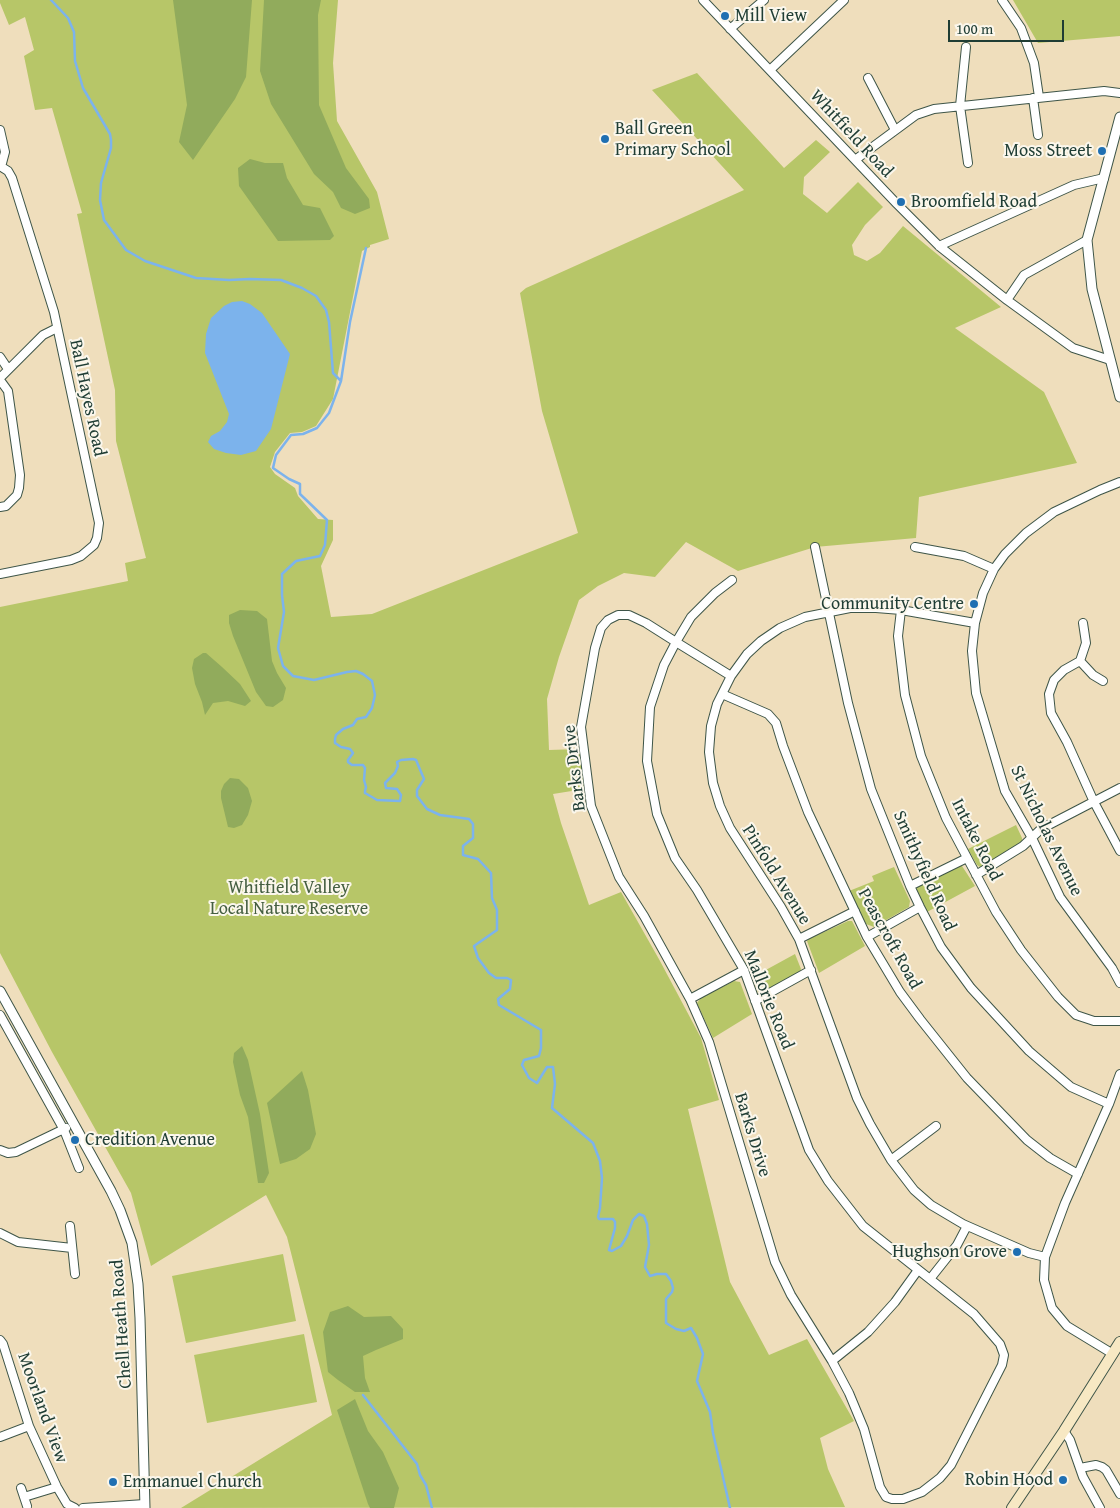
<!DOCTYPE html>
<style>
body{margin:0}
#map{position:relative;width:1120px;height:1508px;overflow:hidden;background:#efdebc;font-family:"Gentium Book Plus",serif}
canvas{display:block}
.scale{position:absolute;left:948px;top:20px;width:116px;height:22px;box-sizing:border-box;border:2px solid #1f3d34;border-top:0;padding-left:6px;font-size:15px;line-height:18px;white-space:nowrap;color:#1f3d34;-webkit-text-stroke:4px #fbf7ec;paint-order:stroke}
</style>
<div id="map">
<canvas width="1120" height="1508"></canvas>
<div class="scale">100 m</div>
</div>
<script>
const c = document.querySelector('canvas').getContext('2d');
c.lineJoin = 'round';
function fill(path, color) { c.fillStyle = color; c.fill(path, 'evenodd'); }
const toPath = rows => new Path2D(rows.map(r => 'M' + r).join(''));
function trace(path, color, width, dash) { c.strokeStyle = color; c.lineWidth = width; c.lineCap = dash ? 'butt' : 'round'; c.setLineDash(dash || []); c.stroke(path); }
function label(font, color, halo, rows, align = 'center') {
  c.font = font + ' "Gentium Book Plus",serif'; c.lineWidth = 4; c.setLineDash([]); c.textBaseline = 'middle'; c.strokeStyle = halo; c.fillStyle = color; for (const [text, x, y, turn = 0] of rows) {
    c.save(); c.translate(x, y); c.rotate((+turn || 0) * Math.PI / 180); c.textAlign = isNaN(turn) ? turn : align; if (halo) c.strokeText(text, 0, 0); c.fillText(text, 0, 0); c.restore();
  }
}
const green = toPath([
 [0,0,338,0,333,63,337,121,377,192,389,239,370,245,370,247,362,251,333,399,316,426,302,432,290,433,275,452,270,467,275,474,295,488,298,496,318,519,333,520,333,540,321,566,331,617,372,614,578,533,542,411,520,293,526,288,744,190,652,90,697,73,784,168,816,140,830,152,804,177,803,194,827,213,858,182,883,207,865,225,852,245,854,255,867,261,880,253,903,226,1001,307,955,328,1044,392,1077,463,919,497,916,538,815,547,738,571,686,542,655,577,624,573,598,586,579,600,559,657,547,699,549,750,580,749,584,789,553,794,561,823,589,905,621,892,660,961,701,1038,719,1100,688,1109,730,1282,769,1355,807,1339,854,1421,820,1438,828,1469,845,1507,181,1508,332,1415,287,1237,266,1195,151,1266,131,1193,52,1052,0,953,0,607,128,581,125,563,146,558,116,441,115,390,77,214,82,213,52,108,35,110,24,56,34,50,25,17,9,25,0,3],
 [1013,0,1120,0,1120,36,1038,43],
 [1016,825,1022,838,1022,843,987,864,980,867,977,865,968,849],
 [959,866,962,866,975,886,927,912,916,891,917,887],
 [894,867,910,901,909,907,874,927,866,924,849,891,874,881,872,876],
 [848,921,852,921,865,946,819,973,807,941,809,939],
 [795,954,801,969,800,972,765,992,758,992,753,977],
 [734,981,740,982,752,1014,713,1038,697,1003,701,998],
 [283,1254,296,1321,186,1343,172,1276],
 [304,1334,317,1402,207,1423,194,1355]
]);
const forest = toPath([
 [173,0,252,0,246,77,235,99,193,160,179,142,187,105],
 [264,0,321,0,318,15,319,105,346,168,369,199,370,208,355,214,341,208,333,192,314,174,271,104,260,71],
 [250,159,265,163,283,163,287,178,303,205,320,208,334,236,330,240,278,241,239,186,238,168],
 [240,610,257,611,267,619,272,661,277,673,286,688,283,700,273,707,266,706,256,692,233,636,229,623,229,615],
 [203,653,206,653,222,667,240,684,251,701,245,706,228,701,213,703,205,715,202,702,195,684,192,668,194,659],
 [230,778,239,779,248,788,252,801,248,815,242,825,234,828,228,827,221,798,221,791,224,784],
 [242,1046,248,1060,260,1114,269,1173,264,1183,258,1183,248,1117,240,1095,233,1062,234,1053],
 [302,1071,308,1090,316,1134,310,1149,296,1159,280,1164,267,1103],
 [348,1306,364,1317,391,1316,403,1329,403,1339,376,1350,363,1356,365,1378,370,1392,355,1392,338,1380,328,1372,323,1332,330,1312],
 [355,1399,368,1431,383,1452,399,1488,394,1508,370,1508,368,1504,337,1410]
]);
const water = toPath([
 [242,301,250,304,262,313,290,354,271,429,256,451,241,455,226,453,214,449,208,442,211,436,220,431,227,422,229,414,205,353,206,334,211,318,224,306,232,302]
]);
const stream = toPath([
 [51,0,68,18,74,32,75,61,83,88,110,134,111,140,111,148,101,183,100,200,104,220,126,250,145,261,196,278,229,280,250,279,281,280,302,288,316,296,326,310,329,322,333,373,341,381,329,413,317,428,303,434,291,435,276,455,273,468,289,479,300,484,300,494,327,520,325,545,320,556,296,561,282,574,282,595,284,612,278,648,283,666,293,676,314,680,347,672,356,671,363,674,372,681,375,695,372,708,366,717,357,719,353,725,343,729,336,735,335,739,335,743,341,747,350,749,353,753,348,760,348,762,352,765,363,765,365,768,364,780,366,787,365,791,365,793,377,800,400,801,401,795,397,789,386,788,385,783,395,773,398,766,397,762,401,760,413,759,416,760,424,779,417,790,417,796,427,809,440,815,469,819,473,824,473,838,463,846,463,855,478,859,491,873,492,898,497,910,497,930,474,946,478,958,489,973,496,978,507,978,511,980,510,989,498,999,499,1005,541,1030,541,1048,539,1056,524,1060,522,1065,529,1078,537,1083,547,1067,553,1067,555,1084,552,1108,593,1143,600,1161,602,1178,600,1208,598,1217,599,1219,613,1219,615,1222,615,1228,609,1250,612,1251,621,1246,627,1236,633,1220,639,1214,644,1216,647,1224,649,1245,645,1267,650,1276,657,1274,666,1274,671,1281,673,1288,672,1292,666,1299,666,1323,676,1329,684,1331,691,1328,697,1338,703,1354,697,1381,710,1412,713,1433,730,1508],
 [341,381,350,322,366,248],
 [363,1395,417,1464,420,1475,426,1485,432,1508]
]);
const minor = toPath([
 [703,0,897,204,939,246,1007,300,1073,348,1110,360],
 [1002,0,1021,28,1034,63,1039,97],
 [730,29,764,0],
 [966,47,960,106,968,163],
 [770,70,844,0],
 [868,78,895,130],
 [1033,98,1038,135],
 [0,130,5,152,1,167],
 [855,160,916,115,934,109,1104,91,1120,93],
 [0,166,8,171,12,178,54,312,99,523,97,538,94,545,81,556,71,560,0,574],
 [939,246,1074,185,1104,178],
 [1007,300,1024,275,1087,240],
 [0,357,8,369],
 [0,378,43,335,57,328],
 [0,380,8,391,20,475,19,488,17,495,6,506,0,507],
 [1120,482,1100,490,1054,512,1026,533,1005,554,994,569,983,593,975,623,972,651,976,693,1005,791,1032,838,1060,897,1112,968,1120,983],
 [815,547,848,703,871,789,910,886,920,907,941,947,971,988,1029,1051,1071,1087,1109,1104],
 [915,547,964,556,994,569],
 [901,610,898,636,905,695,921,756,946,818,996,912,1021,950,1058,997,1076,1015,1094,1021,1120,1021],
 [975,623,901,610,876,608,850,608,805,617,780,628,761,641,747,654,731,676,717,704,711,726,709,752,713,783,720,806,730,828,781,907,799,939,857,1098,870,1124,891,1160,914,1190,931,1205,963,1224,1029,1253,1045,1257],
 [1083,623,1086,643,1080,661,1064,670,1054,680,1049,694,1051,713,1067,742,1094,802,1120,851],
 [1080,661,1093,675,1103,681],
 [731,676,676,642,646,623,629,615,618,615,608,620,601,628,595,648,581,727,591,806,619,877,644,916,690,999,709,1042,775,1262,791,1295,832,1361,849,1393,864,1429,880,1487,886,1497,892,1499,903,1499,922,1492,940,1478,951,1465,1002,1365,1004,1355,1000,1344,974,1314,863,1226,828,1181,809,1150,744,970,697,890,675,858,657,814,647,761,650,707,664,665,676,642,691,617,715,593,732,580],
 [722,694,768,714,776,723,783,746,808,812,867,937,900,992,920,1019,967,1078,1027,1140,1050,1158,1078,1174],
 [976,875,1023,846,1041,829,1120,788],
 [910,886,967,858],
 [867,937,920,907],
 [799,939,855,911],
 [690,999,744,970],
 [755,1001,811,970],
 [0,1015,64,1130,79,1168],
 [0,1150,8,1153,16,1152,66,1128],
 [891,1160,936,1126],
 [70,1226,75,1274],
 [0,1233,18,1242,72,1248],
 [930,1279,957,1245,967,1226],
 [0,1340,3,1344,29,1426,57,1487,67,1504,75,1508],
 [1113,1354,1067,1326,1052,1308,1044,1280,1045,1257,1065,1203,1109,1104,1120,1074],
 [832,1361,868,1332,895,1302,918,1270],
 [1064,1431,1070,1440,1083,1477,1100,1508],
 [0,1437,29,1426],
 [1080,1468,1096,1465,1102,1467,1106,1470,1120,1494],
 [21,1488,27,1506],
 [24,1497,57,1487],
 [83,1508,145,1504]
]);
const tertiary = toPath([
 [1120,117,1087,240,1092,289,1120,397],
 [0,991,111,1191,120,1210,132,1243,138,1284,140,1318,145,1508]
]);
const secondary = toPath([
 [1012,1508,1064,1431,1120,1342]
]);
const markers = [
 [725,16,5,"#1f6fb2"],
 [605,139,5,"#1f6fb2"],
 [1102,151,5,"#1f6fb2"],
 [901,202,5,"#1f6fb2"],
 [974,604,5,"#1f6fb2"],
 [75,1140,5,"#1f6fb2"],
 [1017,1252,5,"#1f6fb2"],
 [1063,1480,5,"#1f6fb2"],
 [113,1482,5,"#1f6fb2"]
];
const poiNames = [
 ["Mill View",735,16],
 ["Ball Green",615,129],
 ["Primary School",615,150],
 ["Moss Street",1092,151,"right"],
 ["Broomfield Road",911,202],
 ["Community Centre",964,604,"right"],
 ["Credition Avenue",85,1140],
 ["Hughson Grove",1007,1252,"right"],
 ["Robin Hood",1053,1480,"right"],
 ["Emmanuel Church",123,1482]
];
const streetNames = [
 ["Whitfield Road",851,134,47],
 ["Ball Hayes Road",87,398,78],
 ["Barks Drive",575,768,-97],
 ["St Nicholas Avenue",1046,831,64],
 ["Intake Road",976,840,63],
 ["Smithyfield Road",924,871,66],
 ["Pinfold Avenue",776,875,58],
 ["Peascroft Road",889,939,61],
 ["Mallorie Road",768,1000,68],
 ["Barks Drive",752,1135,73],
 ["Chell Heath Road",122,1324,-94],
 ["Moorland View",42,1408,70]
];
const parkNames = [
 ["Whitfield Valley",289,888],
 ["Local Nature Reserve",289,909]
];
fill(green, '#b7c668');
fill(forest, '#91ab5c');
fill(water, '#7cb3ec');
trace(stream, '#7cb3ec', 2.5);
trace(minor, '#3e5548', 10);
trace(tertiary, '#3e5548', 11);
trace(secondary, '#3e5548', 12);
trace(minor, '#fff', 8);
trace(tertiary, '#fff', 9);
trace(secondary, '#f7e8c3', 10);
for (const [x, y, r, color] of markers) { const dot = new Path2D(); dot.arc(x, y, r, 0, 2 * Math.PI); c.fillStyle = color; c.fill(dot); trace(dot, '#fbf7ec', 2); }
label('18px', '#1f3d34', '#fbf7ec', poiNames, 'left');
label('18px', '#1f3d34', '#fbf7ec', streetNames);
label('18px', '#455f41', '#fbf7ec', parkNames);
</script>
